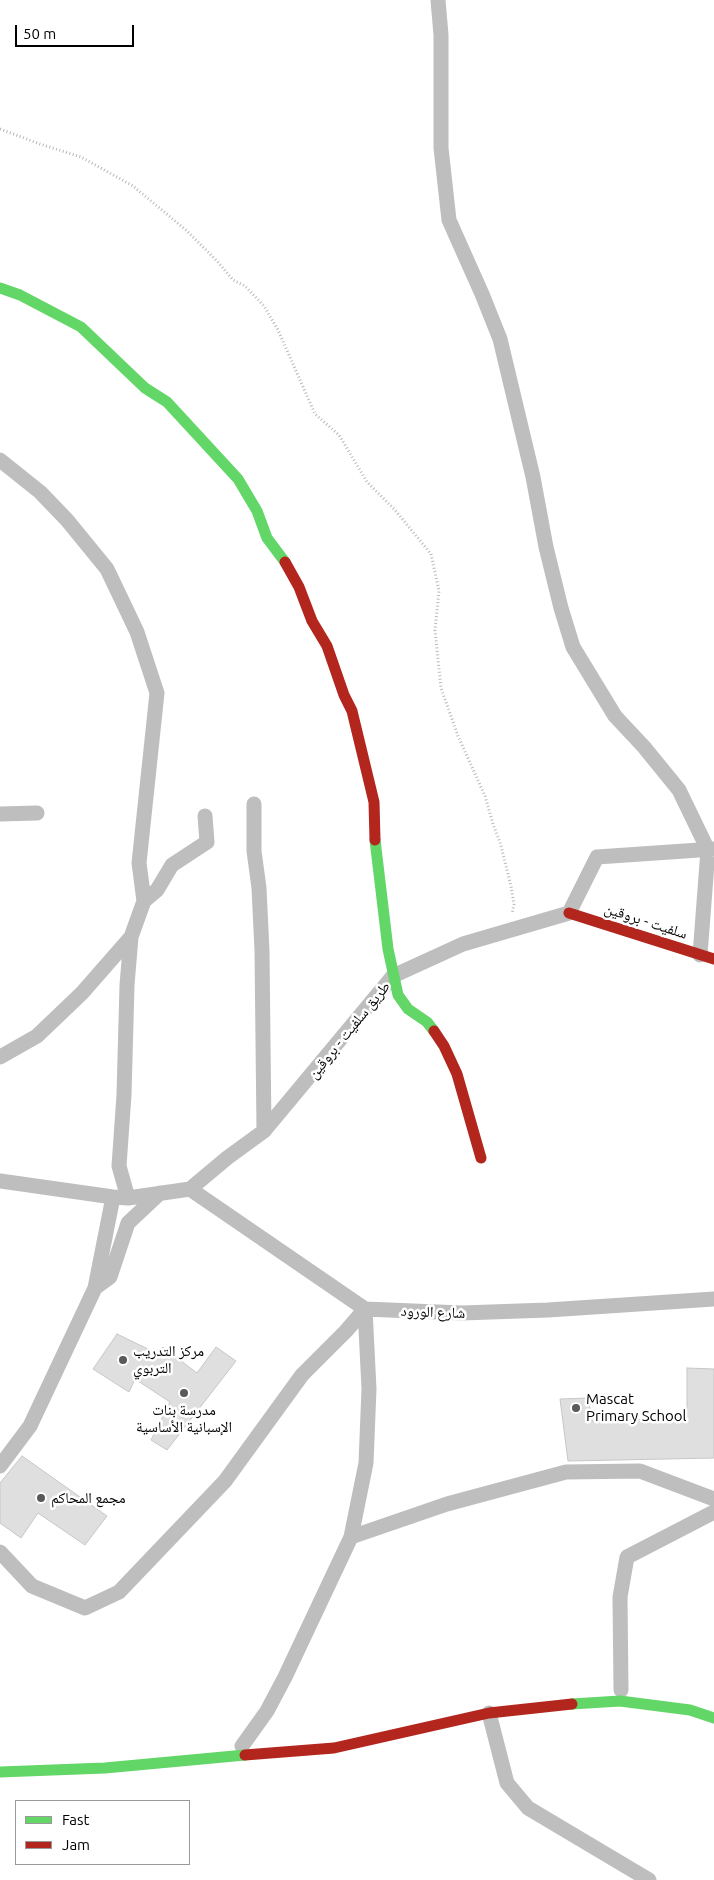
<!DOCTYPE html>
<meta charset="utf-8">
<style>
body{margin:0}
#map{position:relative;width:714px;height:1880px;overflow:hidden;background:#fff;font-family:Ubuntu,sans-serif}
canvas{display:block}
.legend{position:absolute;left:15px;top:1800px;width:175px;height:65px;box-sizing:border-box;background:#fff;border:1px solid #999;margin:0;padding:6px 9px;list-style:none;font-size:15px;color:#000}
.legend li{display:flex;align-items:center;gap:10px;height:25px}
.legend b{width:25px;border:1px solid #999}
.scale{position:absolute;left:15px;top:25px;width:119px;height:22px;box-sizing:border-box;border:2px solid #000;border-top:0;padding-left:6px;font-size:15px;line-height:18px;white-space:nowrap;color:#000;-webkit-text-stroke:4px #fff;paint-order:stroke}
</style>
<div id="map">
<canvas width="714" height="1880"></canvas>
<ul class="legend">
<li><b style="height:6px;background:#63d668"></b>Fast</li>
<li><b style="height:6px;background:#b3261e"></b>Jam</li>
</ul>
<div class="scale">50 m</div>
</div>
<script>
const c = document.querySelector('canvas').getContext('2d');
c.lineJoin = 'round';
function fill(path, color) { c.fillStyle = color; c.fill(path, 'evenodd'); }
const toPath = rows => new Path2D(rows.map(r => 'M' + r).join(''));
function trace(path, color, width, dash) { c.strokeStyle = color; c.lineWidth = width; c.lineCap = dash ? 'butt' : 'round'; c.setLineDash(dash || []); c.stroke(path); }
function label(font, color, halo, rows, align = 'center') {
  c.font = font + ' Ubuntu,"Noto Naskh Arabic",sans-serif'; c.lineWidth = 5; c.setLineDash([]); c.textBaseline = 'middle'; c.strokeStyle = halo; c.fillStyle = color; for (const [text, x, y, turn = 0] of rows) {
    c.save(); c.translate(x, y); c.rotate((+turn || 0) * Math.PI / 180); c.textAlign = isNaN(turn) ? turn : align; if (halo) c.strokeText(text, 0, 0); c.fillText(text, 0, 0); c.restore();
  }
}
const building = toPath([
 [117,1334,156,1353,163,1347,197,1373,216,1347,236,1361,167,1450,151,1440,170,1402,135,1379,129,1392,93,1369,117,1334],
 [687,1368,714,1369,714,1458,568,1461,560,1399,588,1398,593,1422,687,1417,687,1368],
 [22,1456,107,1516,85,1545,38,1513,21,1538,0,1523,0,1483,22,1456]
]);
const path = toPath([
 [0,129,40,144,81,157,133,186,187,231,217,261,233,280,245,286,264,306,278,330,315,414,339,435,367,482,395,510,431,554,439,591,435,630,441,688,458,736,485,796,493,824,500,842,511,886,514,904,512,914]
]);
const street = toPath([
 [438,0,441,35,441,148,449,220,482,294,500,339,533,477,546,547,561,608,573,647,615,716,644,747,679,790,708,850,700,955],
 [0,460,40,492,67,520,107,569,137,632,157,693,139,863,144,901,131,937,127,985,124,1095,119,1166,128,1198],
 [254,804,254,851,259,888,262,951,264,1131],
 [0,814,37,813],
 [144,901,157,890,172,865,207,842,205,816],
 [0,1057,37,1036,82,993,131,937],
 [0,1181,113,1197,128,1198,190,1189],
 [190,1189,227,1158,264,1131,393,976,463,944,569,913,597,857,714,849],
 [190,1189,365,1309,462,1313,548,1310,714,1299],
 [95,1288,110,1277,128,1223,160,1193],
 [0,1466,30,1426,95,1288,113,1197],
 [351,1537,447,1504,566,1472,640,1471,714,1499],
 [0,1552,32,1586,85,1608,119,1592,225,1481,302,1375,346,1331,365,1309],
 [621,1690,620,1597,627,1557,714,1512],
 [489,1713,507,1783,528,1808,649,1880],
 [242,1746,267,1711,285,1677,351,1537,366,1463,369,1389,365,1309]
]);
const fast = toPath([
 [0,288,20,295,81,327,145,388,167,402,238,479,257,511,267,538,285,562],
 [375,840,388,949,398,995,408,1009,427,1022,434,1031],
 [572,1704,620,1701,690,1710,714,1718],
 [0,1772,105,1768,245,1755]
]);
const jam = toPath([
 [285,562,299,587,312,621,327,646,344,695,352,711,374,802,375,840],
 [569,913,714,959],
 [434,1031,444,1046,457,1074,481,1158],
 [245,1755,334,1748,489,1713,572,1704]
]);
const markers = [
 [123,1360,5,"#595959"],
 [184,1393,5,"#595959"],
 [576,1408,5,"#595959"],
 [41,1498,5,"#595959"]
];
const streetNames = [
 ["سلفيت - بروقين",646,921,18],
 ["طريق سلفيت - بروقين",349,1030,-51],
 ["شارع الورود",433,1312,2]
];
const poiNames = [
 ["مركز التدريب",133,1351],
 ["التربوي",133,1368],
 ["Mascat",586,1399],
 ["Primary School",586,1416],
 ["مدرسة بنات",184,1410,"center"],
 ["الإسبانية الأساسية",184,1427,"center"],
 ["مجمع المحاكم",51,1498]
];
fill(building, '#dfdfdf');
trace(building, '#c7c7c7', 1);
trace(path, '#b9b9b9', 3, [1, 2.5]);
trace(street, '#bebebe', 15);
trace(fast, '#63d668', 11);
trace(jam, '#b3261e', 11);
for (const [x, y, r, color] of markers) { const dot = new Path2D(); dot.arc(x, y, r, 0, 2 * Math.PI); c.fillStyle = color; c.fill(dot); trace(dot, '#fff', 2); }
label('15px', '#000', '#fff', streetNames);
label('15px', '#000', '#fff', poiNames, 'left');
</script>
